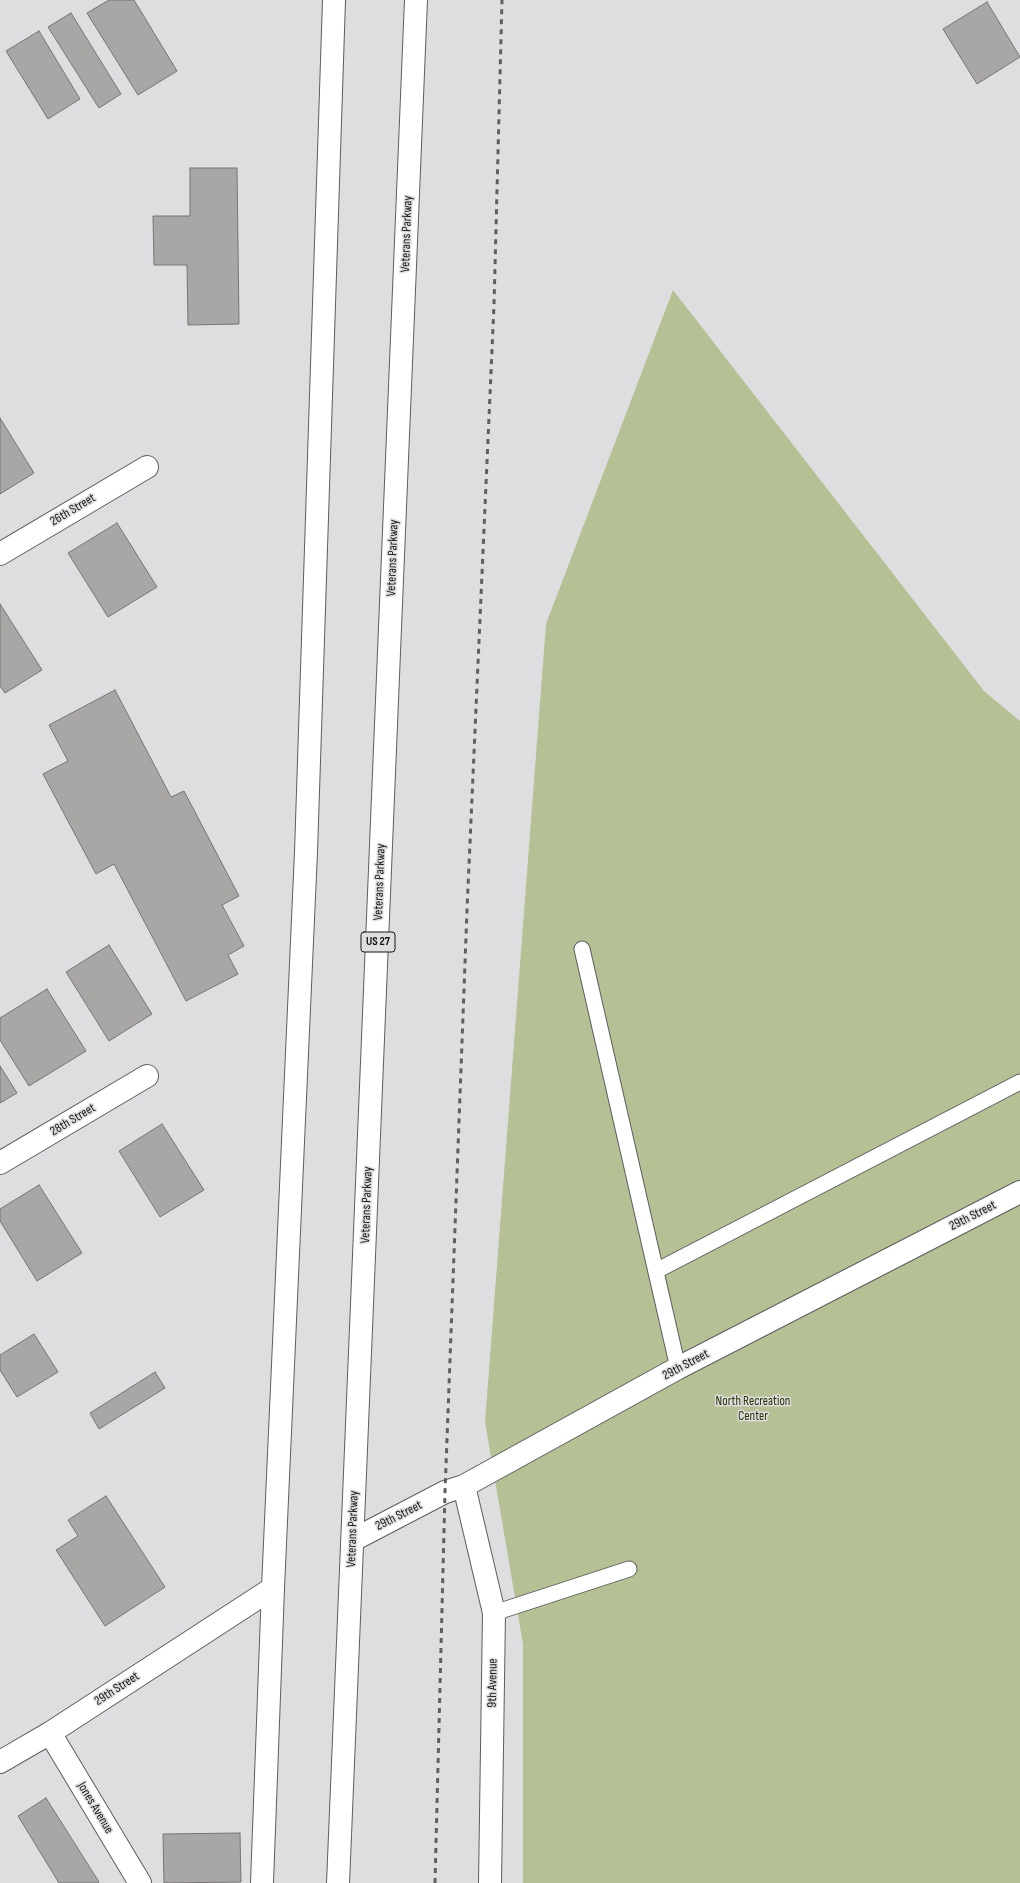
<!DOCTYPE html>
<style>
body{margin:0}
canvas{display:block;background:#dedee1}
</style>
<canvas width="1020" height="1883"></canvas>
<script>
const c = document.querySelector('canvas').getContext('2d');
c.lineJoin = 'round';
function fill(path, color) { c.fillStyle = color; c.fill(path, 'evenodd'); }
const toPath = rows => new Path2D(rows.map(r => 'M' + r).join(''));
function trace(path, color, width, dash) { c.strokeStyle = color; c.lineWidth = width; c.lineCap = dash ? 'butt' : 'round'; c.setLineDash(dash || []); c.stroke(path); }
function label(font, color, halo, rows, align = 'center') {
  c.font = font + ' "Sofia Sans Condensed",sans-serif'; c.lineWidth = 3; c.setLineDash([]); c.textBaseline = 'middle'; c.strokeStyle = halo; c.fillStyle = color; for (const [text, x, y, turn = 0] of rows) {
    c.save(); c.translate(x, y); c.rotate((+turn || 0) * Math.PI / 180); c.textAlign = isNaN(turn) ? turn : align; if (halo) c.strokeText(text, 0, 0); c.fillText(text, 0, 0); c.restore();
  }
}
const green = toPath([
 [673,290,984,691,1020,721,1020,1883,523,1883,523,1644,485,1422,546,624]
]);
const building = toPath([
 [109,0,134,0,177,71,138,95,87,13,109,0],
 [987,2,1020,57,977,84,943,29,987,2],
 [71,13,121,94,99,108,48,27,71,13],
 [39,31,80,99,48,119,6,51,39,31],
 [190,168,237,168,239,324,188,325,187,265,154,265,153,216,190,216,190,168],
 [0,418,34,473,0,494,0,418],
 [117,523,157,587,108,617,68,553,117,523],
 [0,604,42,670,5,693,0,686,0,604],
 [115,690,171,797,184,791,239,896,222,905,244,946,228,955,238,974,186,1001,114,864,96,874,43,774,68,761,49,725,115,690],
 [109,945,152,1014,109,1041,66,972,109,945],
 [47,989,86,1051,29,1086,0,1040,0,1018,47,989],
 [0,1066,17,1093,0,1103,0,1066],
 [162,1124,204,1190,160,1217,119,1151,162,1124],
 [39,1185,82,1253,37,1281,0,1221,0,1209,39,1185],
 [34,1334,58,1372,17,1397,0,1370,0,1355,34,1334],
 [155,1372,165,1388,99,1429,90,1413,155,1372],
 [106,1496,165,1587,105,1626,56,1550,78,1536,68,1520,106,1496],
 [46,1798,99,1882,98,1883,59,1883,18,1816,46,1798],
 [240,1833,241,1882,164,1883,163,1834,240,1833]
]);
const service = toPath([
 [582,949,678,1368],
 [656,1271,1020,1082],
 [494,1613,629,1569]
]);
const minor = toPath([
 [0,554,147,467],
 [0,1163,147,1076],
 [464,1486,494,1613,490,1883],
 [353,1540,445,1492,464,1486,678,1368,1020,1192],
 [50,1733,140,1883],
 [0,1762,50,1733,273,1588]
]);
const primary = toPath([
 [262,1883,273,1588,306,852,334,0],
 [338,1883,416,0]
]);
const rail = toPath([
 [435,1883,445,1492,467,910,494,305,502,0]
]);
const shields = [
 [378,942,34]
];
const shieldNames = [
 ["US 27",378,942]
];
const streetNames = [
 ["Veterans Parkway",407,234,-88],
 ["26th Street",73,510,-31],
 ["Veterans Parkway",393,558,-88],
 ["Veterans Parkway",380,882,-88],
 ["28th Street",73,1120,-31],
 ["Veterans Parkway",367,1205,-88],
 ["29th Street",973,1216,-27],
 ["29th Street",686,1365,-28],
 ["29th Street",399,1516,-27],
 ["Veterans Parkway",353,1529,-88],
 ["9th Avenue",493,1683,-89],
 ["29th Street",117,1689,-33],
 ["Jones Avenue",95,1808,59]
];
const parkNames = [
 ["North Recreation",753,1402],
 ["Center",753,1417]
];
fill(green, '#b5c194');
fill(building, '#a9a7a6');
trace(building, '#777473', 1);
trace(service, '#5c5d5f', 17);
trace(minor, '#5c5d5f', 24);
trace(primary, '#5c5d5f', 24);
trace(service, '#fff', 15);
trace(minor, '#fff', 22);
trace(primary, '#fff', 22);
trace(rail, '#5f5f60', 3, [5, 5]);
for (const [x, y, w] of shields) { const box = new Path2D(); box.roundRect(x - w / 2, y - 10, w, 20, 3); c.fillStyle = '#dedee1'; c.fill(box); trace(box, '#161617', 1); }
label('bold 12px', '#161617', null, shieldNames);
label('13px', '#161617', '#dedee1', streetNames);
label('13px', '#283100', '#dedee1', parkNames);
</script>
